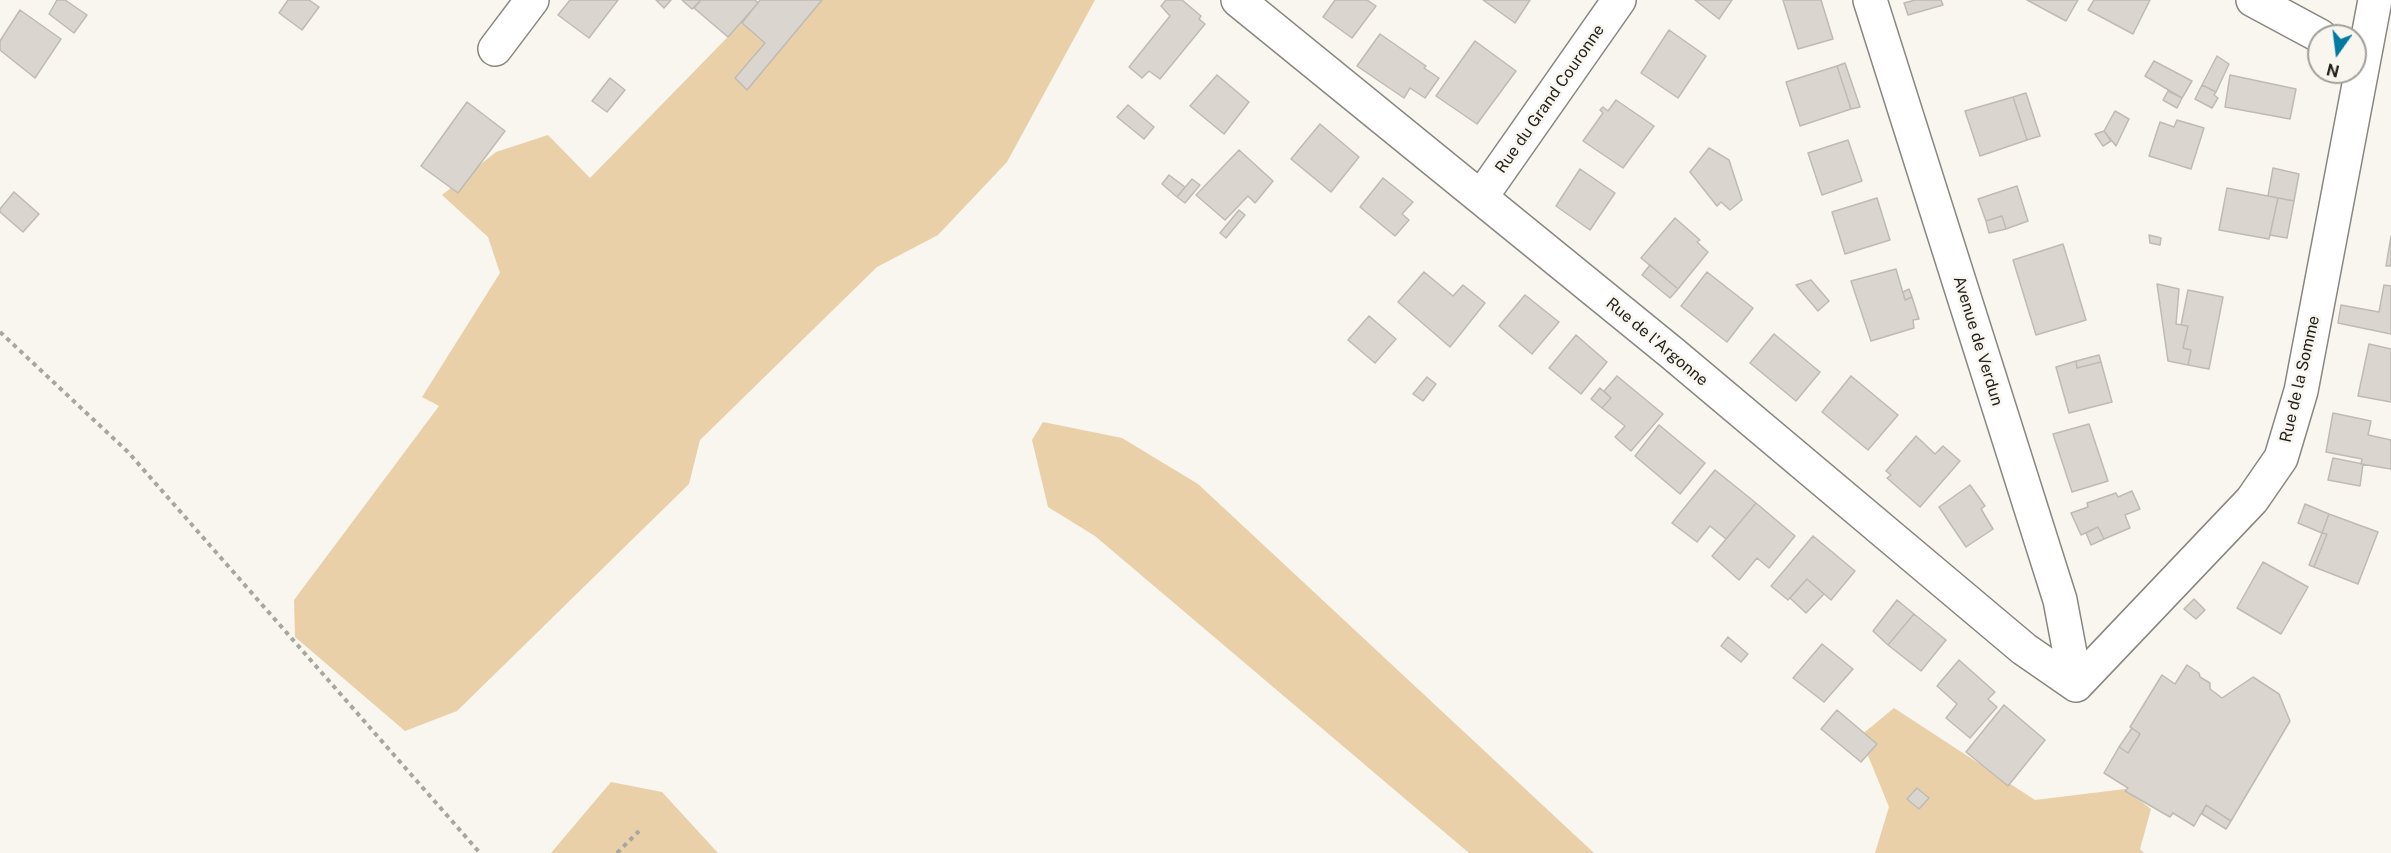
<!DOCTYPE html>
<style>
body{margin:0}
#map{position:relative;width:2391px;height:853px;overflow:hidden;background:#f9f5ef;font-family:"Public Sans",sans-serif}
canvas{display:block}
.north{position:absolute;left:2307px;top:24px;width:60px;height:60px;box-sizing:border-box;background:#f9f5ef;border:2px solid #a29f9b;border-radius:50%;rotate:194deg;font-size:16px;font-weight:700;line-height:24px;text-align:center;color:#201f1c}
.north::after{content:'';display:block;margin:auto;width:21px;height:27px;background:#007ba2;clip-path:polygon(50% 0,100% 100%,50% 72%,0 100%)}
</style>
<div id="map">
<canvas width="2391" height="853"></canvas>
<div class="north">N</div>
</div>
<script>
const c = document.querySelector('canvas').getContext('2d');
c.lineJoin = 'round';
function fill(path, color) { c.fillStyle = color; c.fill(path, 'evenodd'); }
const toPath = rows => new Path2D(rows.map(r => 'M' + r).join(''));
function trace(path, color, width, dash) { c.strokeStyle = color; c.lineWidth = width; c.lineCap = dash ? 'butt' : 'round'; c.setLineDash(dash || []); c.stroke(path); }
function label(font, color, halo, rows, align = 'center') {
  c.font = font + ' "Public Sans",sans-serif'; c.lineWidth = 5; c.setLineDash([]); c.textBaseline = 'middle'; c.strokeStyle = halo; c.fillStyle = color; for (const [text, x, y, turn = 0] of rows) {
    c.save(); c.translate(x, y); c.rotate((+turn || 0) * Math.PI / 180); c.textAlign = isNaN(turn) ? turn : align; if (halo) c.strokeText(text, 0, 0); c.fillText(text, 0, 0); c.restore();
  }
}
const green = toPath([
 [773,0,1095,0,1007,162,938,235,877,267,700,440,689,484,457,711,405,731,295,637,294,600,439,406,422,397,500,273,488,237,442,195,496,152,548,135,590,178,757,7],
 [1043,422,1122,438,1198,484,1594,853,1469,853,1095,536,1048,507,1032,440],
 [1894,708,2035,800,2125,789,2151,809,2140,849,2144,853,1875,853,1889,807,1860,736],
 [611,782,662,792,718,853,551,853]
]);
const building = toPath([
 [57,0,65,0,87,15,74,33,49,14,57,0],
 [288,0,309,0,319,7,302,30,279,13,288,0],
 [570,0,618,0,589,38,558,15,570,0],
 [656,0,671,0,664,8,656,0],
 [682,0,701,0,692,9,682,0],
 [701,0,755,0,758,3,728,37,694,8,701,0],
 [760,0,822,0,747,90,735,78,765,43,742,23,760,0],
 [1166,0,1182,0,1201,16,1199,19,1205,24,1160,79,1149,71,1142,78,1129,67,1170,16,1161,6,1166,0],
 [1335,0,1367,0,1376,6,1352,38,1323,17,1335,0],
 [1483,0,1530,0,1515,23,1483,0],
 [1695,0,1732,0,1719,19,1695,0],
 [1783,0,1821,0,1833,39,1798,49,1783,0],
 [1915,0,1941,0,1943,5,1908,15,1904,3,1915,0],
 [2027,0,2078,0,2066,21,2027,0],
 [2094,0,2150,0,2133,34,2088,10,2094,0],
 [20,10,61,39,35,78,0,50,0,41,20,10],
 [1669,30,1706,56,1678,98,1641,73,1669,30],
 [1380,34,1426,66,1424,68,1439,78,1425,98,1410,88,1404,98,1357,66,1380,34],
 [1475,41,1516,71,1477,124,1436,96,1475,41],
 [2217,56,2229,64,2216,92,2202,85,2217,56],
 [2154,61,2192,81,2182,98,2145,76,2154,61],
 [1845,63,1860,107,1851,109,1837,66,1845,63],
 [1837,66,1851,109,1800,126,1786,82,1837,66],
 [1217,75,1249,102,1224,134,1190,106,1217,75],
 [2230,75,2296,89,2290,119,2225,107,2230,75],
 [610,78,625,90,607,112,592,101,610,78],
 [2202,85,2216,92,2214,95,2218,98,2212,108,2195,99,2202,85],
 [2168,91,2182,98,2177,108,2163,100,2168,91],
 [2026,93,2040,136,2027,140,2013,97,2026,93],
 [2013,97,2027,140,1980,156,1965,111,2013,97],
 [1616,100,1654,126,1623,168,1583,141,1603,113,1600,110,1603,107,1608,111,1616,100],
 [467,102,505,131,458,193,421,166,467,102],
 [1128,105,1154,127,1144,139,1117,117,1128,105],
 [2115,111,2129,119,2116,146,2104,131,2115,111],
 [2177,120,2204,128,2191,169,2149,156,2160,122,2174,127,2177,120],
 [1320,124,1359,157,1331,192,1291,159,1320,124],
 [2104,131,2111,141,2103,146,2095,134,2104,131],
 [1848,140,1862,181,1822,195,1808,153,1848,140],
 [1709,148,1729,160,1742,200,1730,210,1721,202,1717,206,1690,172,1709,148],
 [1239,150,1273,181,1255,203,1248,196,1225,220,1196,195,1239,150],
 [2273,168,2299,174,2294,201,2268,196,2273,168],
 [1580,169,1615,193,1590,230,1556,206,1580,169],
 [1169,175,1185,187,1177,197,1162,184,1169,175],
 [1383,178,1413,202,1402,214,1409,220,1395,236,1360,207,1383,178],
 [1192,179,1200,185,1185,203,1177,197,1192,179],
 [2017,186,2028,221,2006,229,2002,216,1986,221,1978,199,2017,186],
 [2227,188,2278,198,2269,239,2219,230,2227,188],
 [14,192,39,214,23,232,0,212,0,209,14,192],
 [1877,198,1890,240,1845,254,1832,212,1877,198],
 [2278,198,2294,201,2287,238,2270,235,2278,198],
 [1239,210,1245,215,1226,238,1220,233,1239,210],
 [2002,216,2006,229,1989,233,1986,221,2002,216],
 [1675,218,1700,240,1697,242,1708,252,1678,289,1641,258,1675,218],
 [2149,235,2161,238,2160,245,2150,243,2149,235],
 [2391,236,2391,262,2390,266,2386,266,2391,236],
 [2063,244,2086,320,2036,335,2013,260,2063,244],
 [1650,265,1678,289,1670,298,1642,275,1650,265],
 [1896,269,1905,300,1912,297,1919,319,1913,320,1914,328,1871,341,1851,281,1896,269],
 [1424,272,1453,296,1463,285,1485,303,1450,347,1398,302,1424,272],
 [1707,272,1753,308,1727,342,1681,306,1707,272],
 [1811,280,1829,301,1818,311,1796,285,1811,280],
 [2157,284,2179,289,2176,324,2188,326,2183,348,2191,350,2188,365,2168,361,2157,284],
 [2384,285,2391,286,2391,334,2338,323,2341,305,2379,312,2384,285],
 [1909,289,1912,297,1905,300,1903,292,1909,289],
 [2188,290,2223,297,2209,369,2188,365,2191,350,2183,348,2188,326,2181,325,2188,290],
 [1525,295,1559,322,1532,354,1499,326,1525,295],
 [1369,316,1396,339,1375,363,1348,340,1369,316],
 [1774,334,1820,372,1796,401,1750,363,1774,334],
 [1576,335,1607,362,1581,394,1549,368,1576,335],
 [2369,344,2391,349,2391,402,2358,396,2369,344],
 [2099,355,2101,362,2077,368,2076,361,2099,355],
 [2076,361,2077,368,2101,362,2112,402,2069,413,2056,367,2076,361],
 [1617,376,1663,414,1631,451,1615,437,1625,426,1602,408,1611,398,1604,391,1617,376],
 [1851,376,1898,415,1868,450,1822,412,1851,376],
 [1427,377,1436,384,1423,401,1413,394,1427,377],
 [1600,388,1611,398,1602,408,1591,399,1600,388],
 [2333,413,2371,421,2368,435,2391,440,2391,469,2361,464,2362,459,2326,452,2333,413],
 [2089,424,2108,481,2072,492,2053,434,2089,424],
 [1659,425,1705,463,1680,494,1635,456,1659,425],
 [1916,436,1935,454,1943,446,1960,461,1920,507,1887,478,1891,475,1886,471,1916,436],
 [2333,458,2363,464,2360,486,2328,480,2333,458],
 [1715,470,1756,503,1726,539,1710,526,1697,542,1672,523,1715,470],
 [1970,485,1985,506,1981,509,1993,529,1966,547,1939,507,1970,485],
 [2132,491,2140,509,2125,515,2130,528,2104,539,2098,527,2081,535,2071,513,2088,507,2087,503,2116,493,2118,497,2132,491],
 [1756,503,1795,536,1769,568,1757,558,1739,580,1712,556,1756,503],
 [2305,504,2329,514,2322,533,2298,523,2305,504],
 [2329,514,2378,532,2358,584,2314,567,2327,534,2322,533,2329,514],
 [2098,527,2104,539,2091,545,2086,533,2098,527],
 [2322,533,2327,534,2314,567,2309,565,2322,533],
 [1813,536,1855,571,1831,600,1807,579,1788,600,1771,586,1813,536],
 [2263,562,2308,587,2281,634,2237,608,2263,562],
 [1807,579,1824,594,1806,613,1790,598,1807,579],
 [2194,599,2205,610,2196,619,2184,609,2194,599],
 [1897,600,1914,614,1888,645,1873,631,1897,600],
 [1914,614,1946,640,1921,671,1888,645,1914,614],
 [1728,637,1748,654,1741,662,1721,646,1728,637],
 [1822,644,1853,669,1824,702,1793,678,1822,644],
 [1959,660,1995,692,1988,699,1997,707,1970,738,1946,718,1957,704,1937,686,1959,660],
 [2187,665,2199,673,2200,677,2210,683,2210,689,2222,698,2253,677,2279,694,2290,721,2231,821,2206,805,2194,826,2173,813,2170,817,2125,791,2128,788,2104,773,2119,747,2128,753,2140,734,2130,727,2162,675,2175,684,2187,665],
 [2004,705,2045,740,2008,786,1966,752,2004,705],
 [1837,710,1877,744,1861,762,1821,729,1837,710],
 [2132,728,2140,734,2128,753,2119,747,2132,728],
 [1917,788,1929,798,1919,809,1907,799,1917,788],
 [2206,805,2231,821,2226,829,2202,814,2206,805]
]);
const path = toPath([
 [0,332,128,452,480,853],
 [617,853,639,831]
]);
const minor = toPath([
 [1238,0,1672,353,2024,649,2076,685],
 [1870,0,2060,600,2076,685],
 [2253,0,2320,36],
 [495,49,532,0],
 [1481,197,1619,0],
 [2076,685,2252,500,2281,458,2301,391,2375,0]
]);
const streetNames = [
 ["Rue du Grand Couronne",1550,99,-55],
 ["Avenue de Verdun",1978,341,73],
 ["Rue de l'Argonne",1657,342,40],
 ["Rue de la Somme",2300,379,-77]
];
fill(green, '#e9d0a9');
fill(building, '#dad5cf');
trace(building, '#bfbbb4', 1.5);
trace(minor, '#8a8680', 36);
trace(path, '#a8a6a1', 4, [4.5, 4.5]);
trace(minor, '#fff', 33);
label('16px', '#201f1c', '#f9f5ef', streetNames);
</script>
